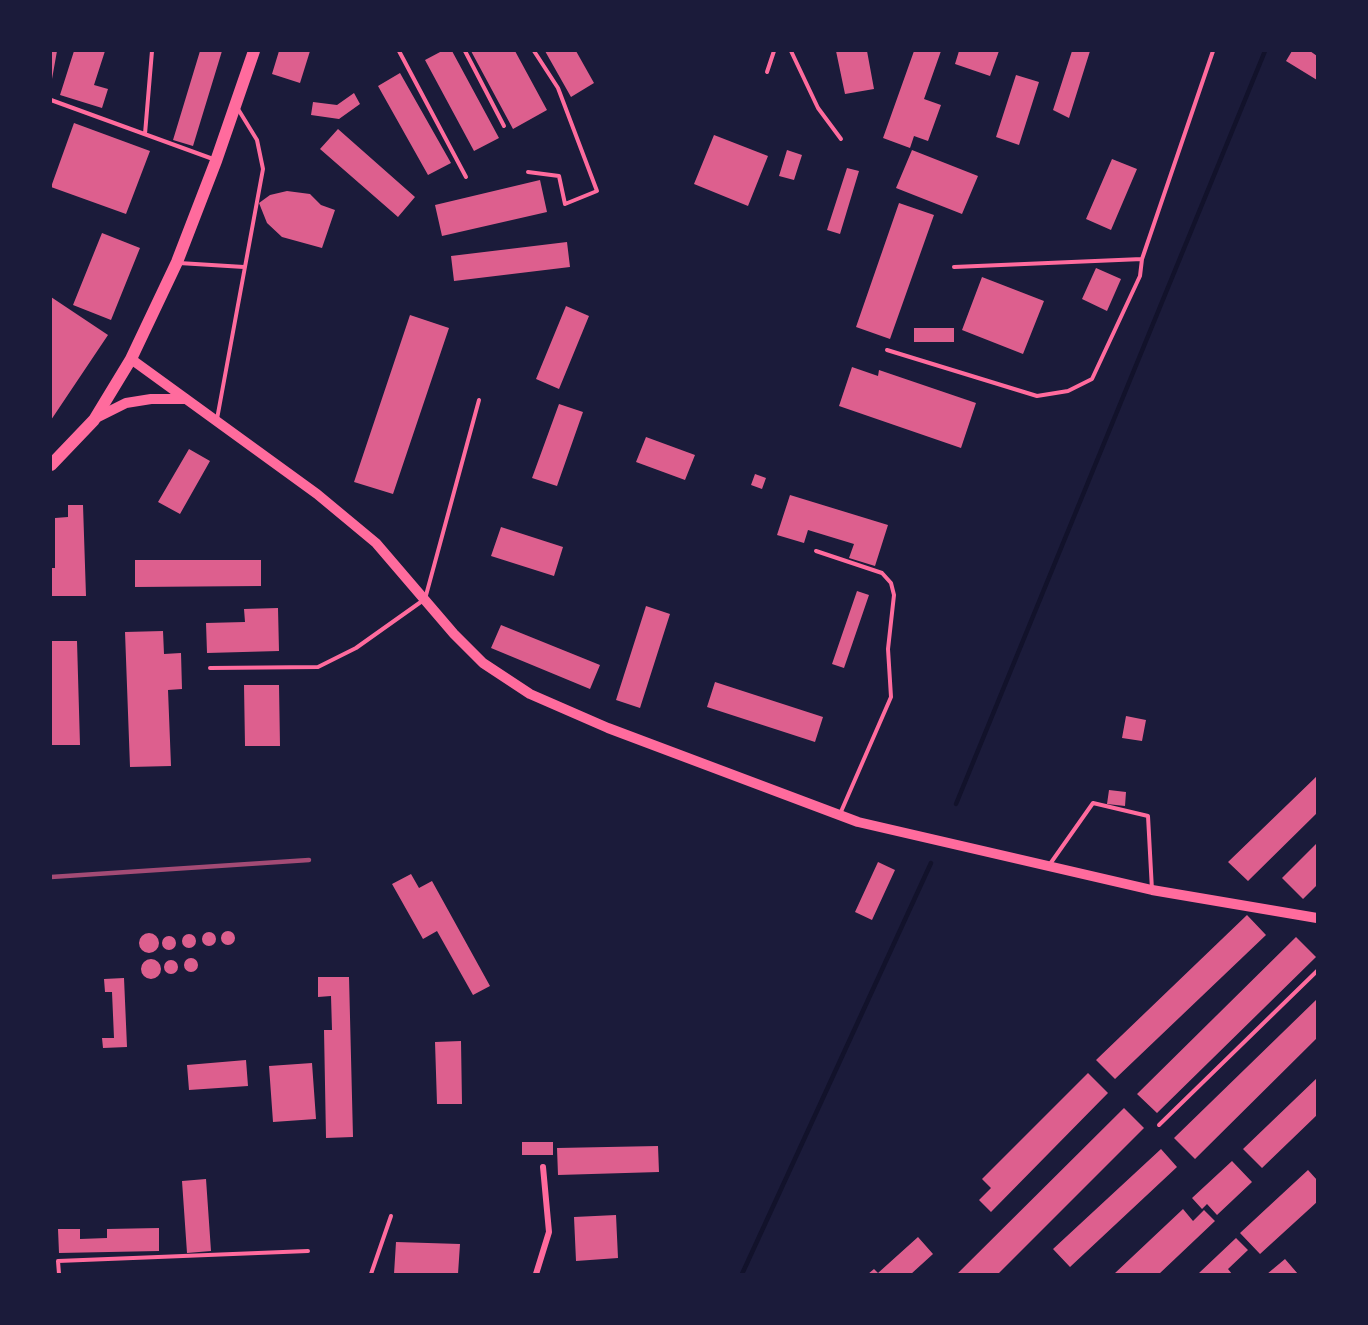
<!DOCTYPE html>
<style>
body{margin:0}
#map{position:relative;width:1368px;height:1325px;overflow:hidden;background:#1b1b3a;font-family:Roboto,sans-serif}
canvas{display:block}
.frame{position:absolute;inset:0;border:52px solid #1b1b3a;pointer-events:none}
</style>
<div id="map">
<canvas width="1368" height="1325"></canvas>
<div class="frame"></div>
</div>
<script>
const c = document.querySelector('canvas').getContext('2d');
c.lineJoin = 'round';
const toPath = rows => new Path2D(rows.map(r => 'M' + r).join(''));
function trace(path, color, width, dash) { c.strokeStyle = color; c.lineWidth = width; c.lineCap = dash ? 'butt' : 'round'; c.setLineDash(dash || []); c.stroke(path); }
function fill(path, color) { c.fillStyle = color; c.fill(path, 'evenodd'); }
const stream = toPath([
 [956,804,1265,51],
 [742,1274,931,863]
]);
const building = toPath([
 [51,51,57,51,52,79,51,79],
 [74,51,105,51,94,85,108,89,102,108,60,95],
 [200,51,222,51,193,146,173,140],
 [279,51,310,51,300,83,272,74],
 [442,51,452,51,499,138,474,151,425,60],
 [471,51,515,51,547,110,513,129],
 [545,51,576,51,594,83,571,97],
 [836,51,867,51,874,89,845,94],
 [914,51,941,51,924,99,941,105,928,141,914,136,910,148,883,138],
 [959,51,999,51,990,76,955,64],
 [1072,51,1090,51,1069,118,1053,110],
 [1292,51,1310,51,1317,56,1317,80,1286,61],
 [400,73,451,163,428,175,378,86],
 [1016,75,1039,82,1019,145,996,137],
 [354,93,360,104,339,119,311,115,313,102,337,105],
 [74,123,150,151,126,214,51,187],
 [338,129,415,197,398,217,320,149],
 [714,135,768,156,748,206,694,184],
 [787,150,802,155,794,180,779,176],
 [912,150,978,176,962,214,896,188],
 [1112,159,1137,169,1111,230,1086,219],
 [847,168,859,171,840,234,827,230],
 [540,180,547,212,442,236,435,205],
 [287,191,310,194,321,205,335,210,322,248,282,237,267,223,259,203,270,195],
 [899,203,934,215,890,339,856,327],
 [102,233,140,248,111,320,73,305],
 [567,242,570,267,454,281,451,256],
 [1096,268,1121,279,1107,311,1082,299],
 [982,277,1044,301,1023,354,962,330],
 [51,297,108,335,51,420],
 [566,306,589,316,559,389,536,379],
 [410,315,449,328,393,494,354,482],
 [914,328,954,328,954,342,914,342],
 [852,367,878,376,879,370,976,403,961,448,839,406],
 [559,404,583,412,557,486,532,478],
 [646,437,695,455,685,480,636,462],
 [189,449,210,461,180,514,158,502],
 [755,474,766,478,762,489,751,485],
 [790,495,888,525,875,566,849,558,854,544,808,530,804,543,777,535],
 [68,505,83,505,86,596,51,596,51,568,55,568,55,518,68,517],
 [501,527,563,547,554,576,491,556],
 [135,560,261,560,261,586,135,587],
 [857,591,869,595,844,668,832,664],
 [646,606,670,614,640,708,616,700],
 [278,608,279,651,207,653,206,623,245,622,244,609],
 [501,625,600,665,590,689,491,648],
 [163,631,164,654,181,653,182,689,168,690,171,766,130,767,125,632],
 [51,641,77,641,80,745,51,745],
 [715,682,823,717,815,742,707,707],
 [244,685,279,685,280,746,245,746],
 [1126,716,1146,720,1142,741,1122,738],
 [1317,776,1317,813,1248,881,1228,862],
 [1109,790,1126,792,1125,806,1107,804],
 [1317,843,1317,885,1303,899,1282,878],
 [878,862,895,870,872,920,855,912],
 [411,874,419,888,432,881,490,986,473,995,437,931,423,939,392,884],
 [1247,915,1266,935,1115,1079,1096,1060],
 '221 938a7 7 0 1 1 14 0a7 7 0 1 1-14 0Z',
 '202 939a7 7 0 1 1 14 0a7 7 0 1 1-14 0Z',
 '139 943a10 10 0 1 1 20 0a10 10 0 1 1-20 0Z',
 '182 941a7 7 0 1 1 14 0a7 7 0 1 1-14 0Z',
 '162 943a7 7 0 1 1 14 0a7 7 0 1 1-14 0Z',
 [1296,937,1316,957,1157,1113,1137,1094],
 '184 965a7 7 0 1 1 14 0a7 7 0 1 1-14 0Z',
 '141 969a10 10 0 1 1 20 0a10 10 0 1 1-20 0Z',
 '164 967a7 7 0 1 1 14 0a7 7 0 1 1-14 0Z',
 [318,977,349,977,353,1137,326,1138,324,1030,332,1030,331,996,318,997],
 [124,978,127,1047,103,1048,102,1038,114,1038,112,992,105,992,104,979],
 [1317,999,1317,1038,1195,1159,1174,1138],
 [461,1041,462,1104,437,1104,435,1042],
 [246,1060,248,1086,189,1090,187,1065],
 [312,1063,316,1119,273,1122,269,1066],
 [1088,1073,1108,1093,991,1212,979,1200,991,1188,982,1179],
 [1317,1078,1317,1115,1262,1168,1243,1149],
 [1124,1108,1144,1128,998,1274,957,1274],
 [522,1142,553,1142,553,1155,522,1155],
 [658,1146,659,1172,558,1175,557,1148],
 [1161,1149,1177,1167,1070,1267,1053,1249],
 [1232,1161,1252,1182,1217,1215,1207,1204,1202,1209,1192,1198],
 [1308,1170,1317,1180,1317,1202,1260,1254,1240,1233],
 [206,1179,211,1251,187,1253,182,1181],
 [1183,1209,1193,1221,1204,1210,1215,1221,1159,1274,1114,1274],
 [616,1215,618,1258,576,1261,574,1217],
 [159,1228,159,1251,59,1253,58,1229,80,1229,80,1239,107,1238,107,1229],
 [918,1237,933,1254,911,1274,868,1274,874,1269,878,1273],
 [1236,1238,1248,1250,1228,1269,1232,1274,1201,1274,1199,1273],
 [396,1242,460,1244,458,1274,394,1274],
 [1285,1259,1298,1274,1267,1274]
]);
const service = toPath([
 [399,51,466,177],
 [465,51,504,126],
 [791,51,818,108,841,139],
 [767,72,774,51],
 [51,100,213,159],
 [145,134,152,51],
 [528,172,559,176,565,204,597,191,558,88,534,51],
 [179,263,244,267],
 [954,267,1142,259,1213,51],
 [887,350,1037,396,1068,391,1092,379,1140,276,1142,259],
 [217,419,263,169,257,140,238,109],
 [816,551,882,573,891,583,894,595,888,649,891,697,840,814],
 [210,668,318,667,356,648,425,599,479,400],
 [1050,864,1093,803,1148,816,1152,890],
 [1159,1125,1317,971],
 [59,1274,58,1261,308,1251],
 [371,1274,391,1216]
]);
const minor = toPath([
 [536,1274,549,1232,543,1167]
]);
const tertiary = toPath([
 [131,359,317,494,376,543,454,634,483,663,530,694,608,728,858,822,1152,890,1317,918],
 [94,419,126,403,151,399,185,399]
]);
const primary = toPath([
 [51,465,94,420,131,359,177,262,216,161,254,51]
]);
const rail = toPath([
 [51,877,309,860]
]);
trace(stream, '#12122b', 4.5);
fill(building, '#dd5f8e');
trace(service, '#ff6b9d', 4);
trace(minor, '#ff6b9d', 6);
trace(tertiary, '#ff6b9d', 10);
trace(primary, '#ff6b9d', 12);
trace(rail, '#a44b75', 4.5);
</script>
